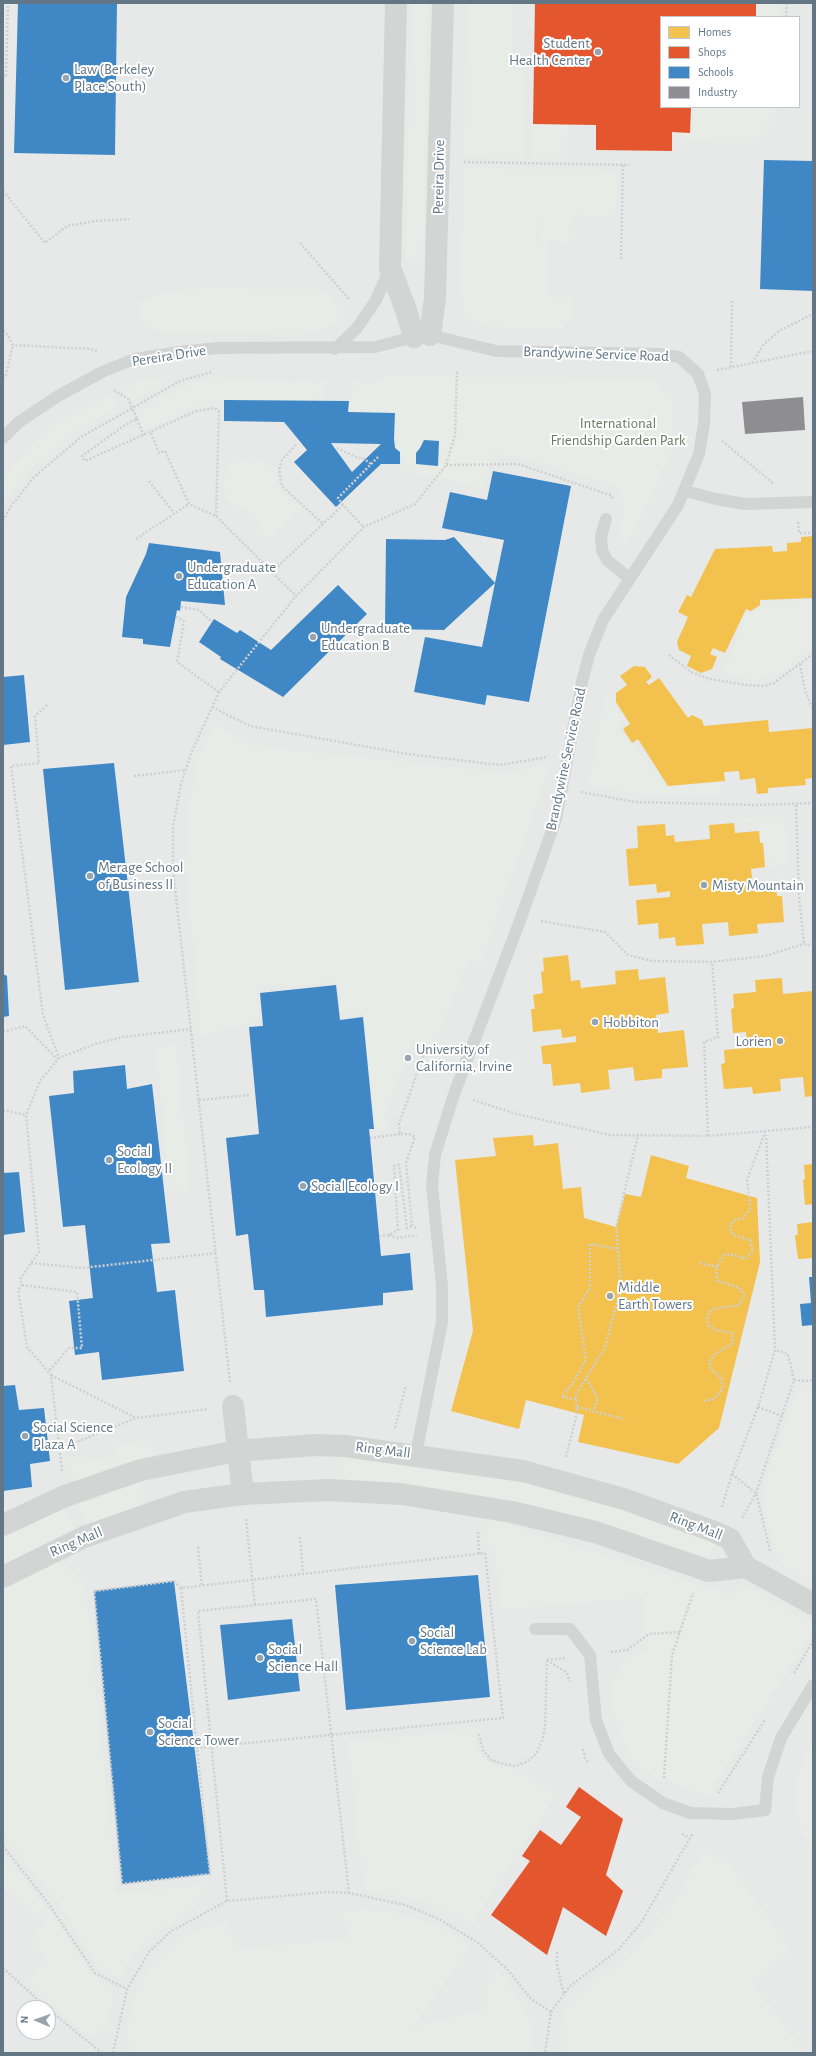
<!DOCTYPE html>
<style>
body{margin:0}
#map{position:relative;width:816px;height:2056px;overflow:hidden;background:#f9f9f8;font-family:"Alegreya Sans",sans-serif}
canvas{display:block}
.frame{position:absolute;inset:0;border:4px solid #627685;pointer-events:none}
.legend{position:absolute;left:660px;top:16px;width:140px;height:92px;box-sizing:border-box;background:#fff;border:1px solid #c0c8ce;margin:0;padding:5px 7px;list-style:none;font-size:12px;color:#627685}
.legend li{display:flex;align-items:center;gap:8px;height:20px}
.legend b{width:20px;border:1px solid #c0c8ce}
.north{position:absolute;left:16px;top:2000px;width:40px;height:40px;box-sizing:border-box;background:#fff;border:1px solid #c0c8ce;border-radius:50%;rotate:272deg;font-size:11px;font-weight:700;line-height:16px;text-align:center;color:#627685}
.north::after{content:'';display:block;margin:auto;width:14px;height:18px;background:#97a4ad;clip-path:polygon(50% 0,100% 100%,50% 72%,0 100%)}
</style>
<div id="map">
<canvas width="816" height="2056"></canvas>
<div class="frame"></div>
<ul class="legend">
<li><b style="height:11px;background:#f2c14e"></b>Homes</li>
<li><b style="height:11px;background:#e4572e"></b>Shops</li>
<li><b style="height:11px;background:#3f88c5"></b>Schools</li>
<li><b style="height:11px;background:#8d8d92"></b>Industry</li>
</ul>
<div class="north">N</div>
</div>
<script>
const c = document.querySelector('canvas').getContext('2d');
c.lineJoin = 'round';
function fill(path, color) { c.fillStyle = color; c.fill(path, 'evenodd'); }
const toPath = rows => new Path2D(rows.map(r => 'M' + r).join(''));
function trace(path, color, width, dash) { c.strokeStyle = color; c.lineWidth = width; c.lineCap = dash ? 'butt' : 'round'; c.setLineDash(dash || []); c.stroke(path); }
function label(font, color, halo, rows, align = 'center') {
  c.font = font + ' "Alegreya Sans",sans-serif'; c.lineWidth = 4; c.setLineDash([]); c.textBaseline = 'middle'; c.strokeStyle = halo; c.fillStyle = color; for (const [text, x, y, turn = 0] of rows) {
    c.save(); c.translate(x, y); c.rotate((+turn || 0) * Math.PI / 180); c.textAlign = isNaN(turn) ? turn : align; if (halo) c.strokeText(text, 0, 0); c.fillText(text, 0, 0); c.restore();
  }
}
const built = toPath([
 [3,3,813,3,813,2053,3,2053],
 [661,17,799,17,799,107,661,107],
 [24,2008,48,2008,48,2032,24,2032]
]);
const green = toPath([
 [411,3,428,3,423,262,406,261],
 [467,3,512,3,512,60,523,60,523,158,464,157],
 [756,3,779,3,779,17,756,17],
 [682,107,775,107,775,120,762,128,757,142,682,141,682,132,690,132,691,108],
 [533,124,568,124,566,158,533,159],
 [464,168,618,171,615,216,570,215,568,242,538,240,537,199,536,241,548,242,547,297,571,298,570,318,563,328,489,327,476,322,465,312,461,292],
 [204,288,319,290,329,294,345,318,330,326,295,335,252,332,172,333,152,330,144,323,136,302,152,299,153,296],
 [172,376,132,401,122,389,144,382],
 [387,376,654,380,672,399,672,451,627,544,620,537,624,502,615,486,532,459,492,454,484,488,407,470,396,447,395,413,348,412,354,383,375,383],
 [208,378,327,383,321,399,207,401,144,430,136,413,189,384],
 [109,396,121,404,72,433,27,473,3,502,3,478,28,449,59,424],
 [245,461,258,465,259,462,277,468,278,484,284,493,300,508,270,537,264,535,257,520,244,507,238,507,228,500,223,486,227,468,236,462],
 [813,600,813,648,798,657,785,670,755,680,724,671,747,612,751,614,761,607,762,603],
 [605,694,624,719,617,726,618,729,628,741,635,745,666,787,721,782,720,795,651,795,589,785],
 [214,723,249,745,276,749,507,773,550,764,481,964,468,959,434,1048,413,1039,385,1116,387,1130,376,1133,363,1014,340,1015,338,982,257,987,258,1021,201,1035,196,964,186,884,186,821,199,758],
 [738,817,784,818,788,865,769,866,769,859,766,860,765,842,761,841,759,828,756,828,755,821,739,823],
 [176,1045,190,1190,170,1192,156,1047],
 [813,1386,813,1585,779,1563,766,1518,763,1492,766,1478,795,1395],
 [151,1441,152,1460,74,1485,69,1459,86,1457,86,1461,117,1457,116,1445],
 [341,1455,543,1485,631,1509,715,1542,707,1564,345,1482],
 [142,1479,144,1509,87,1528,77,1503],
 [65,1508,76,1532,3,1565,3,1536],
 [486,1518,733,1596,740,1583,813,1624,813,1631,709,1794,686,1789,662,1777,661,1782,650,1775,631,1757,622,1739,614,1714,610,1700,611,1687,615,1678,622,1666,632,1657,648,1651,643,1598,501,1609,494,1545,488,1546],
 [56,1558,85,1584,117,1894,203,1885,200,1898,193,1907,149,1939,133,1956,121,1976,116,1977,110,1976,101,1969,89,1953,57,1901,3,1836,3,1586],
 [474,1729,477,1748,486,1761,500,1767,515,1769,555,1796,473,1923,426,1902,401,1895,367,1891,363,1884,349,1742],
 [813,1737,813,1850,800,1825,797,1812,796,1790,801,1768],
 [704,1851,731,1866,791,1951,751,1981,805,2053,562,2053,561,2024,565,2011,572,2000,637,1950,681,1894,681,1888],
 [3,1853,54,1917,94,1976,113,1992,114,1997,107,2025,102,2031,89,2034,83,2032,28,1985,46,1955,30,1940,46,1920,3,1888],
 [363,1910,381,1911,413,1918,443,1929,470,1945,413,2028,487,2009,490,1962,505,1979,519,1999,530,2021,535,2053,129,2053,128,2024,137,1988,159,1956,180,1939,193,1932,229,1921,234,1950,347,1939,344,1912]
]);
const homes = toPath([
 [813,536,813,598,760,600,760,605,751,611,746,609,725,653,713,648,710,654,717,657,712,669,701,673,687,666,691,656,679,650,677,642,688,617,678,612,687,595,691,597,715,549,772,546,773,552,787,551,787,543,801,542,801,537],
 [634,666,645,667,652,677,646,682,649,685,659,678,688,718,692,715,702,720,704,726,768,720,769,732,813,728,813,778,805,779,806,785,768,788,768,793,757,794,755,778,740,780,739,771,724,772,725,781,668,786,638,739,632,743,623,729,630,724,616,702,616,693,627,685,620,676],
 [734,823,735,833,759,831,760,843,763,843,765,867,751,869,753,887,776,885,777,896,782,896,784,922,757,924,758,933,729,936,728,922,702,924,704,944,676,946,675,937,659,939,658,923,638,925,636,900,670,897,670,891,657,893,656,884,629,886,626,849,638,848,637,826,665,824,666,836,674,835,675,842,710,839,709,825],
 [568,955,571,981,580,980,581,988,616,984,615,971,638,969,639,980,665,977,669,1013,656,1015,658,1033,684,1030,688,1067,662,1069,662,1078,635,1081,633,1067,608,1070,610,1089,581,1093,580,1083,553,1086,551,1064,543,1064,541,1046,576,1042,576,1036,562,1038,561,1029,533,1032,531,1009,535,1009,533,995,543,993,541,972,544,971,543,958],
 [782,978,783,994,813,991,813,1096,805,1097,803,1077,780,1079,781,1091,753,1094,752,1087,724,1089,721,1064,725,1063,724,1050,747,1048,746,1032,733,1033,731,1009,734,1008,733,994,756,992,755,980],
 [533,1135,534,1146,558,1143,563,1189,581,1187,584,1218,616,1227,625,1194,641,1197,651,1155,689,1166,686,1178,757,1198,760,1262,719,1428,678,1464,578,1442,584,1415,526,1400,519,1429,451,1411,473,1331,455,1160,496,1156,493,1138],
 [813,1164,813,1204,805,1205,803,1180,805,1179,804,1165],
 [813,1222,813,1258,798,1259,795,1236,798,1234,797,1224]
]);
const shops = toPath([
 [535,3,756,3,756,17,661,17,661,107,691,108,690,133,672,132,672,151,596,150,596,125,533,124],
 [579,1787,623,1819,606,1875,623,1891,606,1936,563,1907,547,1955,491,1915,530,1861,522,1856,540,1830,561,1845,581,1817,566,1807]
]);
const schools = toPath([
 [18,3,117,3,115,155,14,153],
 [764,160,813,161,813,291,760,289],
 [224,400,349,401,348,412,395,413,394,439,395,448,400,452,400,464,381,464,336,507,294,462,307,450,284,422,224,421],
 [331,443,381,444,352,472],
 [424,440,439,441,438,466,416,464,416,453,420,448],
 [493,471,571,486,529,702,487,695,485,705,414,692,425,637,482,647,495,583,444,630,385,629,386,539,445,540,454,537,495,583,504,540,442,528,450,492,487,500],
 [149,543,220,552,225,605,181,601,180,611,177,610,170,647,143,644,143,639,122,637,126,597,146,554],
 [338,585,367,614,283,697,220,659,221,657,199,642,214,619,237,633,240,630,271,650],
 [24,675,30,742,3,745,3,677],
 [114,763,139,982,65,990,43,769],
 [3,974,7,976,9,1016,3,1017],
 [336,985,340,1020,363,1017,374,1129,369,1129,370,1138,381,1256,410,1253,413,1290,383,1293,383,1305,266,1317,264,1290,254,1290,248,1234,236,1236,226,1138,259,1134,249,1027,263,1026,260,993],
 [125,1065,127,1089,152,1084,170,1243,151,1244,157,1292,175,1290,184,1371,102,1380,99,1352,75,1355,69,1301,93,1298,85,1225,63,1227,49,1096,74,1093,73,1071],
 [19,1172,25,1232,3,1235,3,1173],
 [809,1277,813,1277,813,1325,802,1326,800,1304,811,1303],
 [15,1385,19,1410,44,1408,50,1461,30,1464,32,1487,3,1491,3,1386],
 [478,1575,490,1697,346,1710,335,1585],
 [174,1581,210,1874,122,1884,94,1591],
 [292,1619,300,1691,228,1700,220,1625]
]);
const industry = toPath([
 [803,397,805,430,745,434,742,402]
]);
const path = toPath([
 [786,17,787,3],
 [3,77,6,77,8,3],
 [464,162,629,165],
 [3,191,45,243,67,226,95,221,129,219],
 [300,243,350,300],
 [621,259,623,165],
 [3,331,8,335,13,345,91,349,97,351],
 [752,363,764,344,779,331,813,314],
 [731,367,732,301],
 [717,370,813,351],
 [3,379,6,375,13,345],
 [114,390,128,399,137,419,125,425,82,456,85,461,196,411,215,408,219,412,216,516],
 [137,419,144,436],
 [151,433,159,453,165,451,189,504,216,516,296,596],
 [722,441,773,483],
 [296,445,282,460,279,470,282,486,323,524],
 [337,448,358,458,363,458,371,464],
 [446,465,518,464,607,494,612,496,613,500],
 [149,481,174,513],
 [343,505,338,498,378,457],
 [3,521,11,506,34,477,81,437,180,381,212,372],
 [798,522,799,533,813,533],
 [136,539,189,504],
 [272,572,343,505,364,527],
 [181,607,199,610,212,622],
 [176,617,184,621,177,662,219,692],
 [669,655,691,672,710,679,747,685,764,686,774,683,813,654],
 [800,664,805,690,813,710],
 [47,705,35,716,39,763,11,766,43,1015,59,1058],
 [212,707,250,726,408,754,500,765,547,757],
 [134,776,185,770],
 [581,792,635,802,756,805,813,803],
 [796,805,799,896,804,944],
 [541,921,605,932,628,955,652,961,712,962,765,956,804,944,813,945],
 [3,1032,25,1026,57,1059],
 [199,1100,250,1095],
 [473,1100,517,1114,610,1135,708,1136,813,1127],
 [3,1110,26,1115],
 [708,1136,704,1042,718,1037,712,962],
 [370,1138,400,1134],
 [416,1228,412,1226,406,1163,415,1137,409,1134,400,1134,399,1124,426,1048,447,1055],
 [389,1235,397,1238,417,1235],
 [379,1236,389,1235,398,1230,394,1166,399,1165,407,1228,412,1226],
 [31,1263,82,1268,216,1253],
 [700,1263,717,1267],
 [22,1285,77,1292,82,1348,69,1348,48,1372],
 [51,1375,136,1418],
 [586,1379,598,1398,593,1411],
 [794,1380,806,1381,813,1380],
 [230,1382,173,870,173,826,181,784,192,751,219,692,296,596,364,527,415,504,446,465,455,435,457,370],
 [576,1399,562,1397,575,1380,586,1359,578,1307,590,1288,590,1244,618,1249],
 [704,1401,714,1399,722,1390,722,1378,712,1370,709,1362,715,1354,732,1344,733,1338,732,1333,716,1330,708,1325,707,1319,709,1313,713,1309,739,1305,744,1296,742,1291,739,1288,718,1281,716,1275,717,1267,724,1255,729,1254,746,1259,753,1251,750,1240,733,1235,730,1229,731,1224,735,1220,743,1218,749,1211,750,1204,747,1180,765,1132],
 [577,1407,624,1419],
 [758,1407,782,1416],
 [395,1428,406,1385],
 [59,1449,136,1418,208,1409],
 [566,1457,577,1413,576,1394,605,1348,621,1287,616,1227,638,1135],
 [62,1471,51,1375,27,1347,18,1290,22,1285,20,1279,39,1252,26,1115,40,1081,59,1058,95,1044,123,1037,191,1029],
 [732,1474,756,1493,770,1551],
 [722,1507,732,1474,758,1407,775,1350,766,1135],
 [742,1518,756,1493,794,1380,788,1354,775,1350],
 [246,1519,255,1606],
 [478,1532,479,1554],
 [300,1537,303,1574],
 [198,1547,202,1586],
 [181,1588,174,1581,94,1591,122,1884,210,1874,197,1748],
 [611,1652,627,1650,649,1634,680,1632],
 [547,1660,567,1673,570,1682],
 [547,1660,566,1658],
 [794,1673,813,1641],
 [479,1734,483,1750,491,1760,504,1764,515,1766,526,1762,536,1754,542,1741,545,1728,547,1660],
 [583,1749,585,1758,589,1763],
 [664,1778,672,1655,693,1593],
 [718,1793,765,1720],
 [682,1834,690,1838],
 [3,1846,48,1903,95,1973,127,1989],
 [227,1901,198,1611,316,1599,349,1893],
 [557,1952,557,1965,564,1994],
 [3,1968,47,2008],
 [48,2009,102,2053],
 [551,2012,570,1986,617,1951,641,1923,693,1833],
 [113,2053,127,1989,149,1952,171,1931,227,1901,327,1892,349,1893,405,1905,439,1919,477,1942,507,1969,530,1998,551,2012,545,2053]
]);
const lane = toPath([
 [335,349,357,328,376,300,390,268],
 [3,438,19,422,58,396,104,371,135,359,179,352,217,348,375,347,414,337,430,335,496,351,660,354,679,357,698,374,705,394,704,424,699,454,678,505,603,620,589,655,582,682,556,819,521,918,454,1094,435,1155,432,1185,442,1286,442,1322,416,1454],
 [685,491,716,499,745,504,813,502],
 [606,519,601,536,602,550,607,560,629,578],
 [535,1629,570,1629,590,1655,596,1720,609,1754,631,1781,663,1803,690,1813,732,1814,765,1810,768,1777,781,1738,813,1685]
]);
const street = toPath([
 [396,3,390,268,406,310,414,337],
 [430,335,435,298,443,3],
 [233,1406,243,1494],
 [3,1525,65,1496,141,1470,237,1451,314,1445,345,1446,523,1471,624,1499,715,1532,730,1539,746,1567],
 [746,1567,813,1604],
 [3,1577,84,1537,184,1502,243,1494,329,1490,401,1494,512,1512,595,1532,709,1571,746,1567]
]);
const pathBridge = toPath([
 [485,1553,503,1718,197,1748,181,1588,485,1553]
]);
const markers = [
 [598,52,4,"#97a4ad"],
 [66,78,4,"#97a4ad"],
 [179,576,4,"#97a4ad"],
 [313,637,4,"#97a4ad"],
 [90,876,4,"#97a4ad"],
 [704,885,4,"#97a4ad"],
 [595,1022,4,"#97a4ad"],
 [780,1041,4,"#97a4ad"],
 [408,1058,4,"#97a4ad"],
 [109,1160,4,"#97a4ad"],
 [303,1186,4,"#97a4ad"],
 [610,1296,4,"#97a4ad"],
 [25,1436,4,"#97a4ad"],
 [412,1641,4,"#97a4ad"],
 [260,1658,4,"#97a4ad"],
 [150,1732,4,"#97a4ad"]
];
const poiNames = [
 ["Student",590,43,"right"],
 ["Health Center",590,60,"right"],
 ["Law (Berkeley",74,69],
 ["Place South)",74,86],
 ["Undergraduate",187,567],
 ["Education A",187,584],
 ["Undergraduate",321,628],
 ["Education B",321,645],
 ["Merage School",98,867],
 ["of Business II",98,884],
 ["Misty Mountain",712,885],
 ["Hobbiton",603,1022],
 ["Lorien",772,1041,"right"],
 ["University of",416,1049],
 ["California, Irvine",416,1066],
 ["Social",117,1151],
 ["Ecology II",117,1168],
 ["Social Ecology I",311,1186],
 ["Middle",618,1287],
 ["Earth Towers",618,1304],
 ["Social Science",33,1427],
 ["Plaza A",33,1444],
 ["Social",420,1632],
 ["Science Lab",420,1649],
 ["Social",268,1649],
 ["Science Hall",268,1666],
 ["Social",158,1723],
 ["Science Tower",158,1740]
];
const streetNames = [
 ["Pereira Drive",439,177,-89],
 ["Brandywine Service Road",596,354,2],
 ["Pereira Drive",169,356,-9],
 ["Brandywine Service Road",566,759,-78],
 ["Ring Mall",383,1450,7],
 ["Ring Mall",696,1526,21],
 ["Ring Mall",76,1542,-23]
];
const parkNames = [
 ["International",618,423],
 ["Friendship Garden Park",618,440]
];
fill(built, '#e7e9e9');
fill(green, '#e8ece6');
fill(homes, '#f2c14e');
fill(shops, '#e4572e');
fill(schools, '#3f88c5');
fill(industry, '#8d8d92');
trace(path, '#ced0d1', 2.5, [2, 2]);
trace(lane, '#d3d4d4', 12);
trace(street, '#d3d4d4', 22);
trace(pathBridge, '#ced0d1', 2.5, [2, 2]);
for (const [x, y, r, color] of markers) { const dot = new Path2D(); dot.arc(x, y, r, 0, 2 * Math.PI); c.fillStyle = color; c.fill(dot); trace(dot, '#fff', 1.5); }
label('15px', '#627685', '#fff', poiNames, 'left');
label('15px', '#627685', '#fff', streetNames);
label('15px', '#667b61', '#fff', parkNames);
</script>
